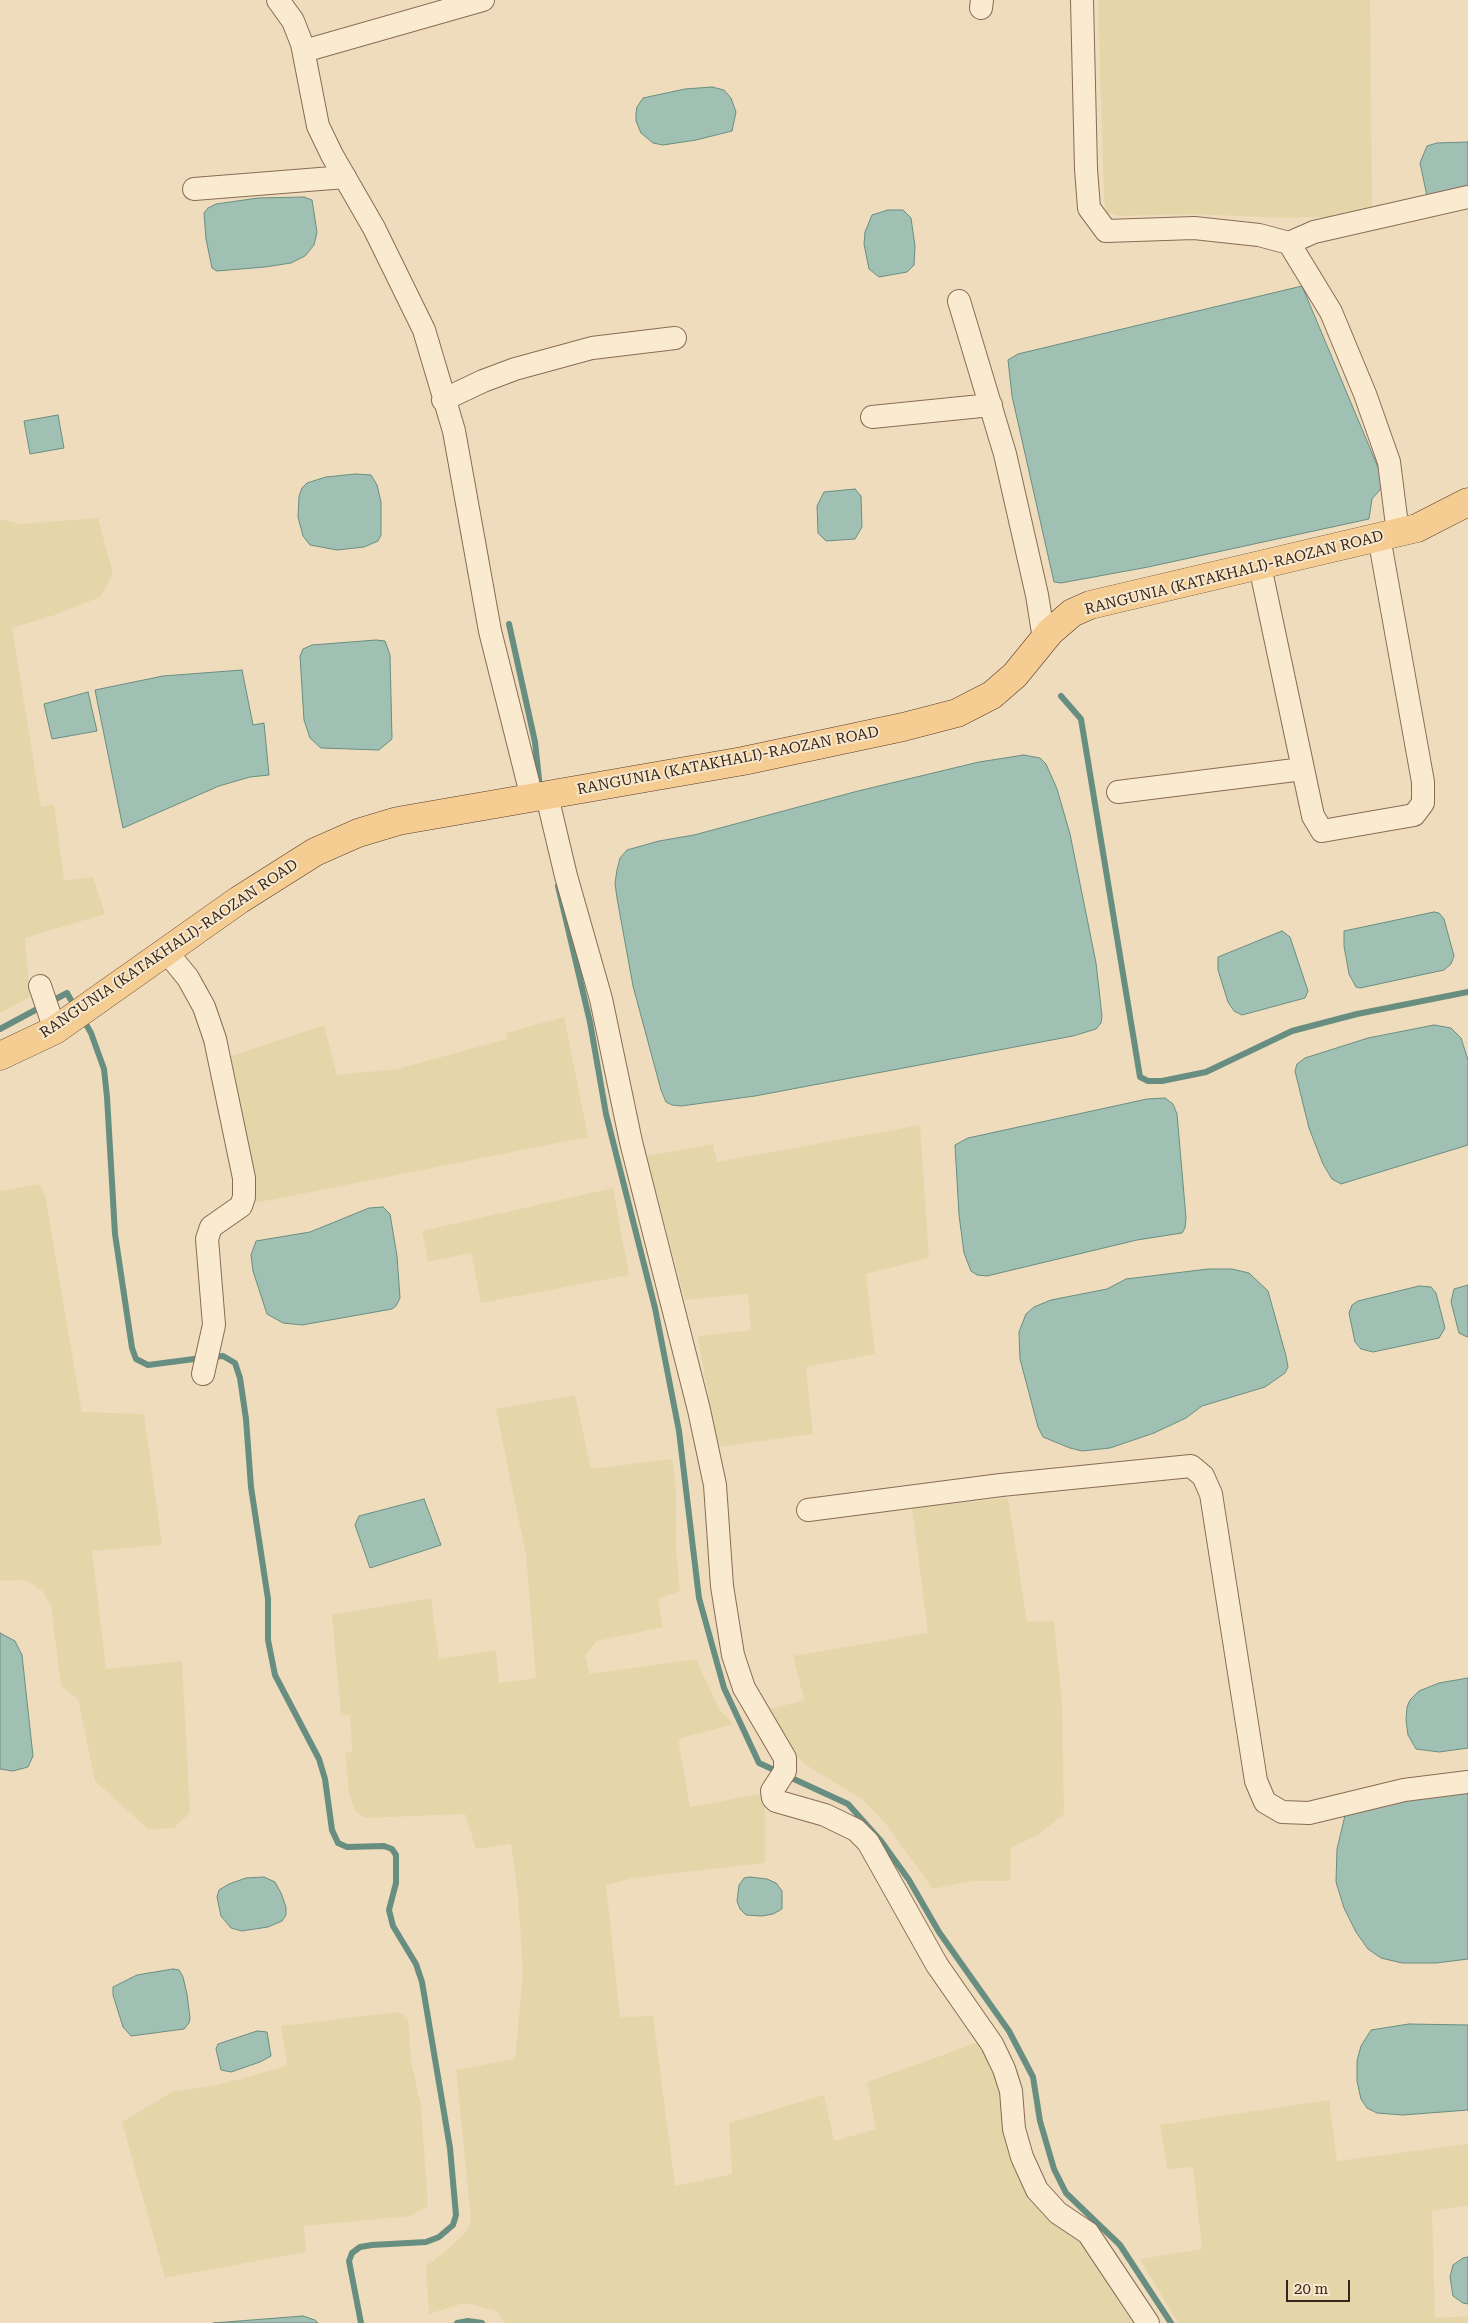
<!DOCTYPE html>
<style>
body{margin:0}
#map{position:relative;width:1468px;height:2323px;overflow:hidden;background:#efdcbd;font-family:"Roboto Serif",serif}
canvas{display:block}
.scale{position:absolute;left:1286px;top:2280px;width:64px;height:22px;box-sizing:border-box;border:2px solid #36261b;border-top:0;padding-left:6px;font-size:15px;line-height:18px;white-space:nowrap;color:#36261b;-webkit-text-stroke:4px #f7e7cd;paint-order:stroke}
</style>
<div id="map">
<canvas width="1468" height="2323"></canvas>
<div class="scale">20 m</div>
</div>
<script>
const c = document.querySelector('canvas').getContext('2d');
c.lineJoin = 'round';
function fill(path, color) { c.fillStyle = color; c.fill(path, 'evenodd'); }
const toPath = rows => new Path2D(rows.map(r => 'M' + r).join(''));
function trace(path, color, width, dash) { c.strokeStyle = color; c.lineWidth = width; c.lineCap = dash ? 'butt' : 'round'; c.setLineDash(dash || []); c.stroke(path); }
function label(font, color, halo, rows, align = 'center') {
  c.font = font + ' "Roboto Serif",serif'; c.lineWidth = 4; c.setLineDash([]); c.textBaseline = 'middle'; c.strokeStyle = halo; c.fillStyle = color; for (const [text, x, y, turn = 0] of rows) {
    c.save(); c.translate(x, y); c.rotate((+turn || 0) * Math.PI / 180); c.textAlign = isNaN(turn) ? turn : align; if (halo) c.strokeText(text, 0, 0); c.fillText(text, 0, 0); c.restore();
  }
}
const farmland = toPath([
 [1098,0,1370,0,1372,205,1364,216,1286,218,1190,214,1120,216,1107,213,1104,200],
 [98,518,113,574,100,597,52,616,12,628,41,807,54,804,64,880,93,877,105,914,25,938,30,997,0,1013,0,519,21,524],
 [564,1017,588,1137,255,1203,226,1058,324,1025,337,1075,397,1069,507,1039,506,1033],
 [920,1125,929,1258,866,1274,875,1354,806,1367,813,1434,717,1447,698,1336,751,1330,748,1294,685,1300,647,1156,713,1144,717,1162],
 [39,1184,45,1195,82,1412,144,1414,162,1545,92,1551,106,1669,182,1661,190,1813,174,1828,149,1830,95,1781,78,1699,61,1686,51,1605,42,1591,25,1580,0,1581,0,1191],
 [613,1188,629,1275,481,1303,471,1253,428,1262,422,1231],
 [575,1395,591,1469,672,1459,676,1489,676,1551,680,1591,658,1599,663,1627,597,1641,585,1656,590,1674,696,1659,719,1709,733,1724,678,1739,690,1807,765,1793,765,1863,634,1878,606,1885,620,2017,653,2016,675,2186,732,2174,729,2123,824,2095,834,2141,876,2129,867,2082,982,2041,992,2055,1012,2144,1079,2233,1142,2323,505,2323,497,2311,464,2303,429,2314,426,2266,445,2252,465,2233,471,2221,456,2070,515,2059,523,1974,518,1896,511,1844,476,1849,465,1814,365,1818,355,1811,349,1793,345,1753,352,1752,350,1715,341,1715,332,1615,431,1598,439,1659,496,1650,499,1683,536,1678,526,1555,496,1409],
 [1008,1498,1027,1622,1054,1621,1062,1701,1064,1814,1037,1836,1011,1847,1010,1881,972,1881,933,1889,886,1824,863,1800,806,1765,785,1745,766,1710,804,1700,793,1656,928,1633,912,1508],
 [397,2012,408,2018,411,2061,421,2106,428,2206,410,2216,304,2226,306,2252,165,2278,122,2122,172,2092,217,2085,287,2066,281,2026],
 [1329,2100,1337,2161,1468,2144,1468,2205,1432,2211,1435,2318,1468,2316,1468,2323,1178,2323,1140,2259,1202,2249,1193,2167,1167,2169,1160,2125]
]);
const water = toPath([
 [712,87,724,90,731,98,736,112,732,131,696,140,663,145,653,143,641,133,636,121,636,113,637,107,643,98,685,89,712,87],
 [1468,142,1468,201,1427,196,1420,163,1427,146,1437,143,1468,142],
 [304,197,312,200,317,232,314,245,305,256,291,263,265,267,217,271,212,268,206,239,204,213,208,208,216,204,258,198,304,197],
 [888,210,903,210,911,218,915,246,914,265,907,272,879,277,869,269,864,244,865,232,872,215,888,210],
 [1302,286,1385,484,1372,499,1369,519,1148,567,1061,583,1054,582,1012,396,1008,360,1018,354,1302,286],
 [58,415,64,448,30,454,24,421,58,415],
 [355,474,371,475,377,485,381,502,381,535,378,541,364,547,337,550,310,545,303,536,298,517,299,496,302,488,307,483,326,477,355,474],
 [855,489,861,496,862,527,855,539,826,541,818,533,817,506,824,492,855,489],
 [376,640,385,641,390,655,392,739,379,750,321,748,310,738,304,720,300,656,303,649,312,645,376,640],
 [242,670,253,725,264,723,269,775,250,777,219,786,123,828,95,690,163,676,242,670],
 [88,692,97,731,52,739,44,704,88,692],
 [1024,755,1040,758,1046,764,1057,789,1070,834,1096,963,1102,1016,1101,1023,1096,1029,1073,1036,755,1096,681,1106,672,1105,666,1102,661,1090,633,986,617,898,615,883,617,870,620,858,627,850,659,841,694,835,858,791,979,762,1024,755],
 [1434,912,1439,913,1444,919,1454,956,1451,964,1444,970,1360,988,1356,987,1349,974,1344,946,1344,931,1434,912],
 [1282,931,1290,937,1308,991,1305,998,1242,1015,1234,1011,1228,1002,1218,970,1218,957,1282,931],
 [1434,1025,1451,1028,1461,1038,1468,1060,1468,1145,1341,1184,1332,1179,1323,1164,1309,1128,1295,1071,1297,1064,1305,1058,1368,1038,1434,1025],
 [1165,1098,1173,1104,1177,1114,1186,1218,1185,1228,1182,1233,1137,1240,987,1276,977,1275,971,1271,964,1253,959,1215,955,1145,968,1138,1147,1099,1165,1098],
 [383,1207,390,1214,397,1256,400,1298,396,1306,392,1309,302,1325,283,1323,267,1314,253,1271,251,1255,256,1241,310,1232,369,1208,383,1207],
 [1208,1269,1232,1269,1249,1273,1268,1291,1286,1356,1288,1367,1285,1373,1265,1387,1202,1406,1186,1418,1154,1433,1110,1448,1082,1451,1070,1448,1043,1437,1038,1427,1020,1359,1019,1332,1026,1314,1034,1307,1051,1300,1107,1289,1126,1279,1208,1269],
 [1468,1285,1468,1336,1467,1337,1459,1333,1451,1302,1454,1289,1468,1285],
 [1419,1286,1431,1287,1436,1293,1445,1328,1439,1338,1373,1352,1361,1349,1355,1342,1349,1313,1352,1305,1358,1301,1419,1286],
 [424,1499,441,1545,370,1568,355,1525,359,1516,424,1499],
 [0,1633,15,1641,22,1655,33,1756,28,1767,13,1771,0,1769,0,1633],
 [1468,1678,1468,1748,1439,1752,1416,1749,1408,1735,1406,1720,1407,1707,1410,1700,1419,1691,1439,1683,1468,1678],
 [1468,1785,1468,1959,1436,1963,1402,1963,1381,1958,1368,1949,1356,1932,1344,1908,1336,1882,1337,1849,1347,1807,1468,1785],
 [264,1877,275,1882,281,1893,286,1907,286,1915,282,1921,268,1927,242,1931,231,1928,221,1916,217,1897,219,1890,229,1884,246,1878,264,1877],
 [750,1877,767,1879,776,1883,782,1891,782,1909,773,1914,762,1916,746,1915,740,1909,737,1901,739,1885,744,1878,750,1877],
 [173,1969,179,1970,183,1977,187,1994,190,2018,189,2023,184,2029,131,2036,123,2027,113,1995,113,1987,137,1975,173,1969],
 [1409,2024,1468,2025,1468,2110,1403,2115,1377,2113,1367,2108,1361,2099,1357,2081,1357,2061,1361,2046,1371,2030,1409,2024],
 [257,2031,267,2032,271,2056,260,2062,231,2072,221,2070,216,2049,218,2044,257,2031],
 [1468,2257,1468,2304,1463,2303,1453,2296,1450,2277,1453,2265,1463,2258,1468,2257],
 [303,2316,315,2320,318,2323,213,2323,303,2316]
]);
const stream = toPath([
 [509,624,535,742,540,788],
 [1061,696,1081,719,1140,1077,1148,1081,1162,1081,1206,1072,1292,1031,1357,1014,1468,992],
 [558,886,590,1022,606,1114,655,1308,679,1431,699,1598,724,1688,759,1763,848,1804,881,1841,909,1880,939,1932,1009,2031,1033,2077,1040,2121,1054,2169,1066,2193,1120,2245,1171,2323],
 [83,1019,91,1033,104,1069,107,1097,115,1234,132,1348,136,1359,148,1365,202,1358],
 [0,1029,67,993,76,1009],
 [212,1357,223,1356,235,1363,240,1378,246,1419,251,1487,268,1599,268,1640,275,1675,319,1759,325,1779,332,1830,338,1843,347,1847,384,1846,392,1849,396,1855,396,1883,389,1910,393,1926,416,1964,422,1982,450,2148,456,2215,453,2225,439,2237,426,2242,372,2245,360,2247,352,2253,349,2261,361,2323],
 [457,2323,468,2321,482,2323]
]);
const minor = toPath([
 [278,0,293,21,302,44,318,126,332,155,374,228,424,330,454,431,490,631,532,798],
 [1082,0,1086,169,1089,208,1106,231,1194,228,1259,235,1289,243,1331,312,1365,394,1389,462,1398,533],
 [981,8,982,0],
 [304,51,483,0],
 [194,189,345,177],
 [1289,243,1314,232,1468,197],
 [959,301,1005,454,1037,595,1044,639],
 [443,400,483,381,515,369,592,348,675,338],
 [872,417,991,405],
 [1260,566,1313,816,1322,831,1414,815,1423,803,1423,782,1379,537],
 [1118,792,1303,769],
 [547,796,566,876,601,999,631,1142,699,1410,715,1485,722,1586,733,1655,744,1688,785,1758,785,1771,772,1791,773,1798,776,1801,825,1815,856,1830,868,1842,937,1965,992,2044,1004,2069,1011,2091,1014,2129,1022,2157,1037,2190,1058,2213,1088,2233,1148,2323],
 [166,951,188,978,204,1007,215,1039,244,1178,244,1197,241,1206,211,1227,207,1239,214,1325,203,1374],
 [40,986,55,1030],
 [808,1510,1001,1485,1191,1466,1203,1476,1211,1494,1256,1781,1265,1802,1282,1812,1309,1813,1404,1790,1468,1782]
]);
const major = toPath([
 [0,1056,55,1030,239,900,315,852,358,833,398,821,743,761,903,727,957,713,992,695,1015,675,1050,632,1072,613,1090,605,1417,528,1468,502]
]);
const streetNames = [
 ["RANGUNIA (KATAKHALI)-RAOZAN ROAD",1234,573,-14],
 ["RANGUNIA (KATAKHALI)-RAOZAN ROAD",728,761,-11],
 ["RANGUNIA (KATAKHALI)-RAOZAN ROAD",169,949,-34]
];
fill(farmland, '#e5d6aa');
fill(water, '#a1c0b4');
trace(water, '#688e81', 1);
trace(stream, '#688e81', 6);
trace(minor, '#886c55', 24);
trace(major, '#553a2a', 29);
trace(minor, '#faead0', 22);
trace(major, '#f5cd92', 28);
label('15px', '#36261b', '#f7e7cd', streetNames);
</script>
